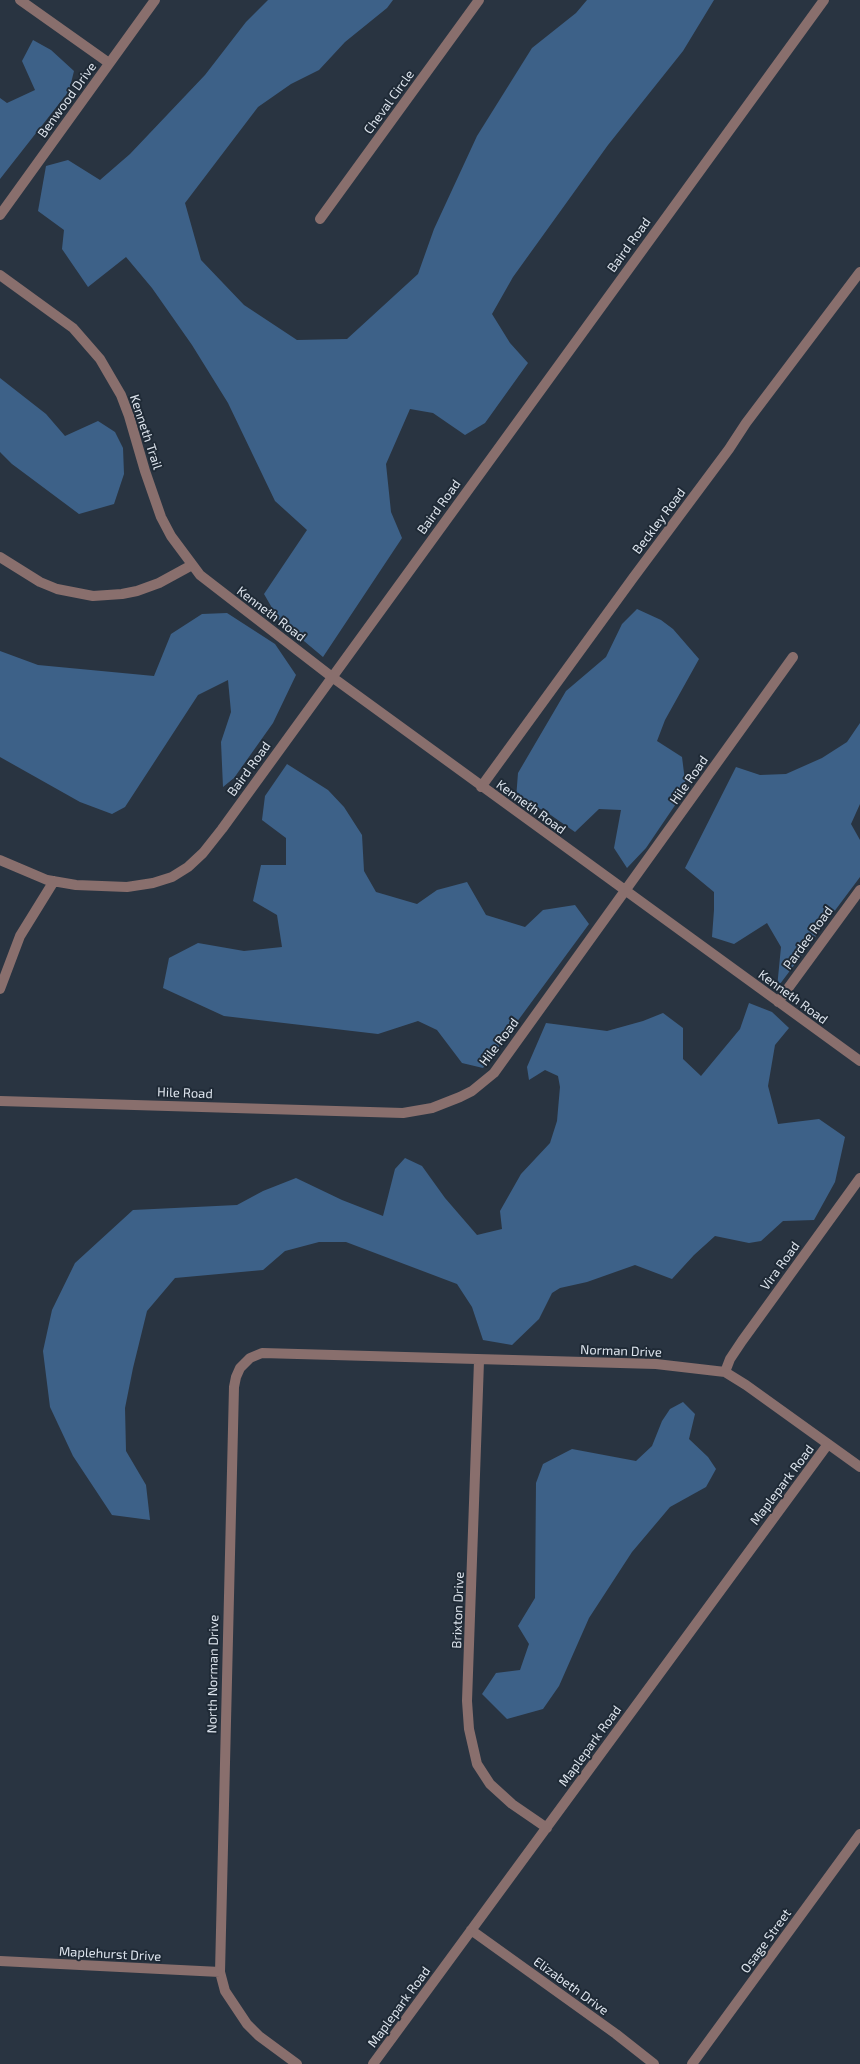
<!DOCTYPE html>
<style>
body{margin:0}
canvas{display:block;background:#293441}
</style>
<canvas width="860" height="2064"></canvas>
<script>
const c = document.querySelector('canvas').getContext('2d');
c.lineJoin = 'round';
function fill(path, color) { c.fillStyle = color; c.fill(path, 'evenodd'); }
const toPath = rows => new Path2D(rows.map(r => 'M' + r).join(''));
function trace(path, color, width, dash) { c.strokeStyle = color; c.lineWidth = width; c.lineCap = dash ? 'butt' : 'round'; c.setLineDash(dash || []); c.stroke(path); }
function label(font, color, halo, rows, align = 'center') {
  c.font = font + ' "Exo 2",sans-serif'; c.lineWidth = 4; c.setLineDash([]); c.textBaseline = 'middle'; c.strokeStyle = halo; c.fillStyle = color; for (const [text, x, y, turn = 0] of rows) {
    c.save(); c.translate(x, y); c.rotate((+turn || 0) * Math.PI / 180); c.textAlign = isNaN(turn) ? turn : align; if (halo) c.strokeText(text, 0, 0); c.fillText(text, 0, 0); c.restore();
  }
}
const forest = toPath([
 [268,0,393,0,387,8,345,42,319,70,291,84,258,107,185,203,201,260,244,305,297,340,347,339,418,274,434,229,477,136,532,48,576,13,587,0,714,0,683,51,608,145,513,277,492,314,510,343,528,363,485,423,465,435,433,413,410,409,386,464,391,512,402,538,323,657,279,620,264,594,307,530,275,501,228,403,192,345,152,288,126,257,88,287,62,249,64,230,38,211,46,166,68,160,100,180,130,154,205,75,246,22],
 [33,40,51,50,74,71,69,91,0,179,0,98,7,103,35,90,22,61],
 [0,378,46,414,65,436,98,421,115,432,123,448,124,474,114,504,79,514,12,464,0,452],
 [637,609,661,620,673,629,699,659,665,720,657,741,682,757,686,789,646,848,627,868,614,848,621,810,599,809,575,832,545,811,516,799,518,773,566,691,606,657,622,624],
 [227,613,275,644,296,675,273,723,234,778,223,787,221,742,231,712,228,680,198,695,125,807,112,814,80,802,0,757,0,651,38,665,154,676,171,634,202,614],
 [860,723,860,804,851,824,860,840,860,877,777,988,781,947,767,923,734,944,712,937,714,910,714,892,685,868,736,767,760,775,786,774,822,758,847,742],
 [287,764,328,790,344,807,362,835,364,871,376,892,417,904,437,890,467,882,486,915,525,927,543,910,575,905,589,924,483,1068,462,1063,437,1030,418,1021,378,1034,224,1016,163,988,169,958,198,943,244,951,282,947,277,915,253,901,261,865,286,865,286,838,262,820,265,796],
 [749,1003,772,1012,789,1028,775,1045,768,1086,778,1124,819,1119,845,1137,835,1182,814,1220,783,1221,761,1241,749,1243,715,1236,694,1255,672,1279,635,1265,587,1282,560,1288,552,1293,539,1319,512,1345,483,1340,472,1307,457,1284,346,1242,319,1242,285,1251,263,1270,175,1278,147,1311,133,1368,125,1408,126,1451,146,1485,150,1520,112,1515,73,1456,50,1407,43,1351,52,1310,75,1263,133,1210,237,1205,263,1191,296,1178,342,1200,383,1216,395,1169,405,1158,422,1166,445,1198,477,1235,502,1229,500,1211,521,1174,550,1143,557,1121,560,1087,558,1076,545,1070,529,1080,527,1067,546,1023,607,1031,643,1021,663,1013,683,1028,683,1059,701,1076,740,1029],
 [683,1402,695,1414,689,1439,708,1457,716,1469,706,1487,670,1507,632,1552,589,1618,559,1686,543,1709,507,1719,482,1694,496,1673,520,1670,529,1644,518,1626,535,1598,536,1483,543,1464,572,1449,636,1461,652,1446,662,1421,670,1409]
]);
const minor = toPath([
 [20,0,109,63],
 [0,215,155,0],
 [320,219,479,0],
 [0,275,73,328,100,359,121,395,129,416,145,471,161,517,171,536,200,575,332,677,860,1061],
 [0,557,40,582,57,589,93,596,122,594,137,591,159,583,192,565],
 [481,787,633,578,729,449,746,423,860,272],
 [0,860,47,880,76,885,127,887,153,883,172,877,188,867,203,853,222,829,824,0],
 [0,989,20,936,54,881],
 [778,1002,860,890],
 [0,1101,403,1113,432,1108,460,1097,472,1091,494,1073,793,657],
 [479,1361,467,1701,469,1729,477,1764,490,1784,512,1804,547,1828],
 [725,1372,730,1359,742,1341,860,1178],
 [471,1930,616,2034,654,2064],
 [0,1961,220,1972],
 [297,2064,259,2036,247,2024,225,1991,220,1972,234,1387,236,1377,240,1368,250,1358,262,1353,656,1364,725,1372,746,1385,860,1467],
 [373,2064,828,1444],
 [692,2064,860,1834]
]);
const streetNames = [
 ["Benwood Drive",67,100,-54],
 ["Cheval Circle",389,102,-54],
 ["Baird Road",629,245,-54],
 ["Kenneth Trail",146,432,72],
 ["Baird Road",439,507,-54],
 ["Beckley Road",659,521,-53],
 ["Kenneth Road",271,614,37],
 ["Baird Road",249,769,-54],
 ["Hile Road",689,780,-55],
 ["Kenneth Road",531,807,36],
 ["Pardee Road",808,938,-54],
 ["Kenneth Road",793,997,36],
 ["Hile Road",499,1042,-53],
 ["Hile Road",185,1093,2],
 ["Vira Road",780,1266,-54],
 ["Norman Drive",621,1351,2],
 ["Maplepark Road",782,1485,-53],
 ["Brixton Drive",458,1610,-88],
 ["North Norman Drive",213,1674,-89],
 ["Maplepark Road",590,1746,-54],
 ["Osage Street",766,1941,-54],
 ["Maplehurst Drive",110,1954,3],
 ["Elizabeth Drive",571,1986,36],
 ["Maplepark Road",399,2007,-54]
];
fill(forest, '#3d6188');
trace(minor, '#896f6d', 10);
label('13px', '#dde4ed', '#1f2a36', streetNames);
</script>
